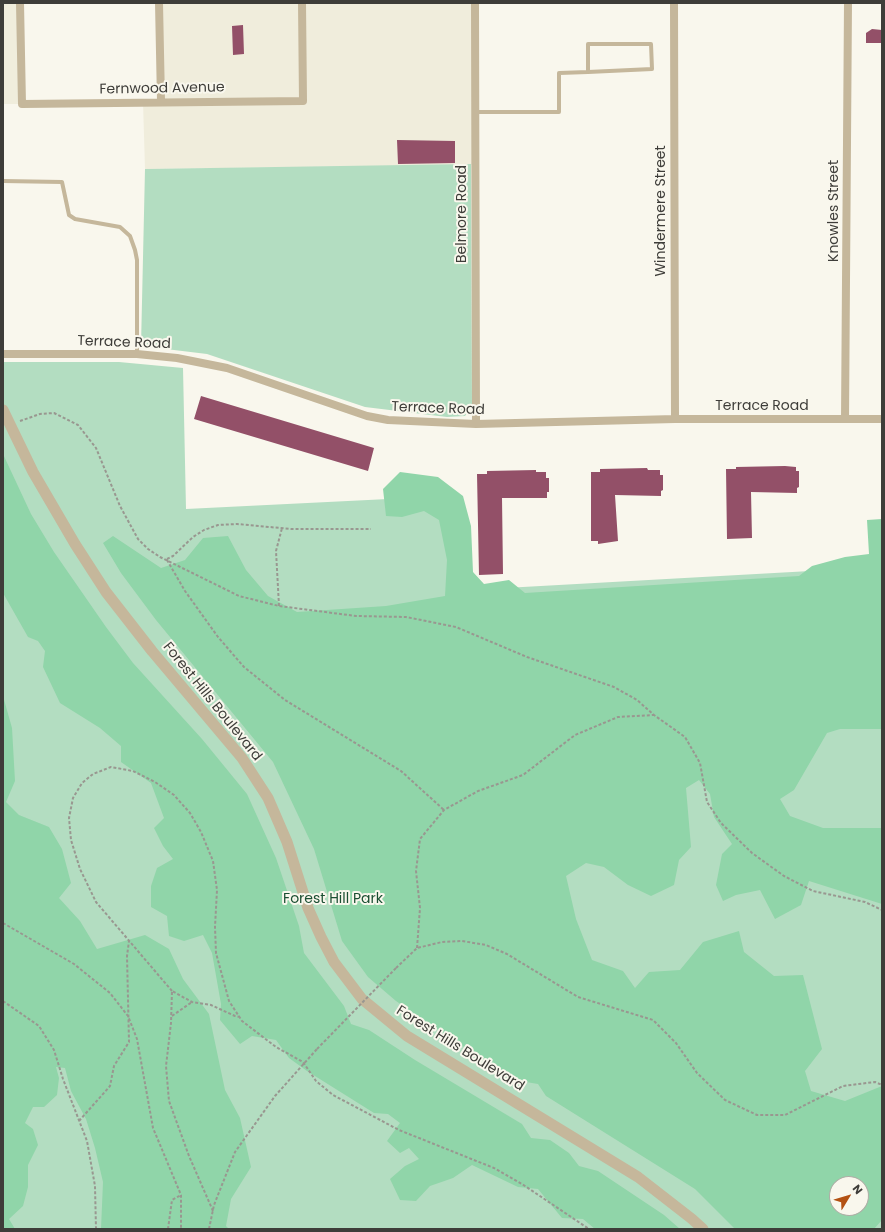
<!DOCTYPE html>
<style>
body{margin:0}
#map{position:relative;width:885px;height:1232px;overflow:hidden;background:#f9f7ed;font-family:Poppins,sans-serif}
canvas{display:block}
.frame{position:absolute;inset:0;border:4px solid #3e3d39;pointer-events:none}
.north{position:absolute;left:829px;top:1176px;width:40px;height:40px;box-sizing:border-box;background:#f9f7ed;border:1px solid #aeada5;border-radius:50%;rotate:52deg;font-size:11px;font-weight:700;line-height:16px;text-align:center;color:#3e3d39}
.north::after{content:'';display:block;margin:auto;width:14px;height:18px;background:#b35112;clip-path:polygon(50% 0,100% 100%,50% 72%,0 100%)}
</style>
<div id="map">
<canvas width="885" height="1232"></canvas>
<div class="frame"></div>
<div class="north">N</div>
</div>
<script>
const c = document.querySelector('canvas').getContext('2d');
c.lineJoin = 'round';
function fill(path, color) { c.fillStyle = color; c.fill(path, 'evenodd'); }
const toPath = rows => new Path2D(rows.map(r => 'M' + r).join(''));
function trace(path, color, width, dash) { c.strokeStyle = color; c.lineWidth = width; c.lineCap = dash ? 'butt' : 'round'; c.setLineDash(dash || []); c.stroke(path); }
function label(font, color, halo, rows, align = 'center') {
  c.font = font + ' Poppins,sans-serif'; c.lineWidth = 4; c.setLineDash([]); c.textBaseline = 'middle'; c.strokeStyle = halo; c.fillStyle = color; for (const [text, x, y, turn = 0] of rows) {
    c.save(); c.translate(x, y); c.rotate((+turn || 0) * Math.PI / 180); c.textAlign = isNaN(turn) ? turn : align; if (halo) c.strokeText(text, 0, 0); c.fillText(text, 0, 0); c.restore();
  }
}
const built = toPath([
 [3,3,20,3,22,104,3,104],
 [159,3,475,3,475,165,145,169,143,102,161,101]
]);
const green = toPath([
 [471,164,472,407,465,416,447,417,365,407,207,354,141,346,145,169],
 [3,362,119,362,183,368,186,509,449,496,451,591,882,567,882,1229,3,1229],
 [837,1184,861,1184,861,1208,837,1208]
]);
const forest = toPath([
 [3,454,31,514,54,552,106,627,133,663,202,739,247,794,276,858,299,926,304,953,344,1006,351,1024,369,1030,415,1060,522,1124,531,1138,550,1140,569,1153,579,1166,598,1171,664,1215,680,1229,595,1229,583,1219,562,1218,538,1189,518,1187,472,1165,453,1178,430,1186,416,1201,400,1200,390,1179,405,1166,419,1159,409,1148,400,1153,387,1141,400,1123,388,1114,374,1113,307,1071,289,1058,276,1040,252,1036,240,1044,220,1020,221,1004,212,953,203,935,184,941,169,936,167,916,151,907,151,886,157,868,173,859,163,846,154,828,164,818,151,783,121,762,121,746,100,728,60,703,43,667,45,651,38,641,28,637,3,593],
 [400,472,438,477,463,496,471,526,473,572,484,584,509,580,525,593,799,576,812,566,845,557,869,554,867,520,882,519,882,729,840,729,827,733,794,790,780,799,790,816,823,828,882,828,882,904,809,881,801,905,775,919,760,890,736,895,723,901,716,885,722,854,732,844,714,817,710,794,699,780,686,788,691,847,679,860,674,885,651,896,628,885,604,867,586,863,566,876,576,919,592,960,623,971,635,988,649,972,680,970,703,942,739,931,744,952,774,976,803,975,822,1049,805,1071,811,1091,845,1101,882,1086,882,1220,874,1229,735,1229,695,1189,546,1096,538,1084,520,1081,479,1057,396,1001,368,977,342,941,314,849,273,762,156,620,121,573,103,543,113,536,161,568,185,560,203,538,228,536,246,570,268,596,297,612,386,606,445,596,447,560,439,520,424,511,402,517,386,516,383,489],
 [837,1184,861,1184,861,1208,837,1208],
 [3,696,12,728,15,781,6,802,19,815,49,827,62,849,71,883,59,898,80,921,97,949,145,935,169,949,183,979,209,1014,225,1090,240,1118,251,1167,231,1199,226,1226,229,1229,101,1229,103,1182,95,1148,86,1119,71,1091,65,1068,56,1067,59,1078,57,1095,44,1107,33,1107,25,1123,33,1129,38,1145,28,1165,28,1187,23,1206,9,1219,15,1229,3,1229]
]);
const building = toPath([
 [243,25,244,54,233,55,232,26],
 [872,29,882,30,882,43,866,43,866,33],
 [397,140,455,141,455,163,398,164],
 [201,396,374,448,368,471,194,419],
 [785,466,796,467,796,471,799,471,799,487,797,488,797,493,751,492,752,538,727,539,726,469,736,469,736,467],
 [647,468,648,470,660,470,660,475,663,475,663,490,661,491,661,496,615,495,618,541,598,544,598,541,591,541,591,472,600,472,600,469],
 [536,470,536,472,546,472,546,478,549,478,549,492,547,492,547,498,502,498,503,574,479,575,477,474,487,474,487,471]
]);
const path = toPath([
 [20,421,40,414,54,413,78,425,96,448,120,506,138,539,148,549,160,557,239,596,279,606,356,616,406,617,456,627,527,657,614,687,637,700,654,715,685,737,700,763,707,802,721,823,752,853,784,876,813,891,865,902,882,910],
 [167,559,173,556,193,537,204,530,218,525,237,524,291,529,371,529],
 [167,560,185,591,218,637,244,667,285,700,401,771,444,810],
 [279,606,276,551,282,528],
 [3,923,74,964,110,993,128,1016,137,1039,153,1128,181,1195,181,1229],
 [417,948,420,908,416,871,420,839,444,810,478,791,523,775,575,735,618,717,654,715],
 [396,968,417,948,442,942,462,941,486,945,507,954,578,997,653,1020,676,1043,697,1073,725,1100,757,1115,785,1115,843,1086,875,1082,882,1085],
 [172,991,96,902,80,869,71,840,69,818,73,798,82,783,93,774,111,767,133,771,155,782,174,795,190,813,201,832,213,861,217,890,215,927,216,953,229,1001,242,1021,276,1047,303,1062,316,1081,333,1095,399,1130,494,1168,522,1184,589,1229],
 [3,1001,39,1026,54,1050,63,1079,87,1141,95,1186,96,1229],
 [172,1016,192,1002],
 [79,1121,110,1086,114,1066,129,1042,127,956,129,941],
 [213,1211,189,1156,169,1101,166,1066,171,1023,172,991,192,1002,211,1005,235,1016,240,1017],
 [168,1229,172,1200,181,1195],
 [209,1229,214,1205,235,1152,275,1096,317,1049]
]);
const service = toPath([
 [475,112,559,112,559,73,588,72,652,69,651,44,588,44,588,72],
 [3,181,62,182,69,215,75,219,120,227,130,236,135,250,137,260,137,354]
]);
const minor = toPath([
 [20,3,22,104,303,101,302,3],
 [159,3,161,101],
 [475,3,476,424],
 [674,3,675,419],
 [3,354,137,354,177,358,227,368,367,416,388,420,476,424,675,419,882,419],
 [845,419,848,3]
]);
const tertiary = toPath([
 [3,410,33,472,75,544,106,592,152,651,242,758,268,798,287,842,308,908,321,937,334,962,362,999,407,1036,638,1177,692,1219,703,1229]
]);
const pathBridge = toPath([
 [317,1049,396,968]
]);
const streetNames = [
 ["Fernwood Avenue",162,89,-1],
 ["Windermere Street",661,211,-90],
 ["Knowles Street",834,211,-90],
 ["Belmore Road",462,214,-90],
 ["Terrace Road",124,343,2],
 ["Terrace Road",762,406],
 ["Terrace Road",438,409,2],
 ["Forest Hills Boulevard",212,702,51],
 ["Forest Hills Boulevard",460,1049,32]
];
const parkNames = [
 ["Forest Hill Park",333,899]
];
fill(built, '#f0eddc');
fill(green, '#b3ddc1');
fill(forest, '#90d5a9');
fill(building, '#935068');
trace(path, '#999790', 2, [3, 2]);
trace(service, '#c5b79b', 4);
trace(minor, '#c5b79b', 8);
trace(tertiary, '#c5b79b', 11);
trace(pathBridge, '#999790', 2, [3, 2]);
label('14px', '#3e3d39', '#f9f7ed', streetNames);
label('14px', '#1a4f32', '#f9f7ed', parkNames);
</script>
